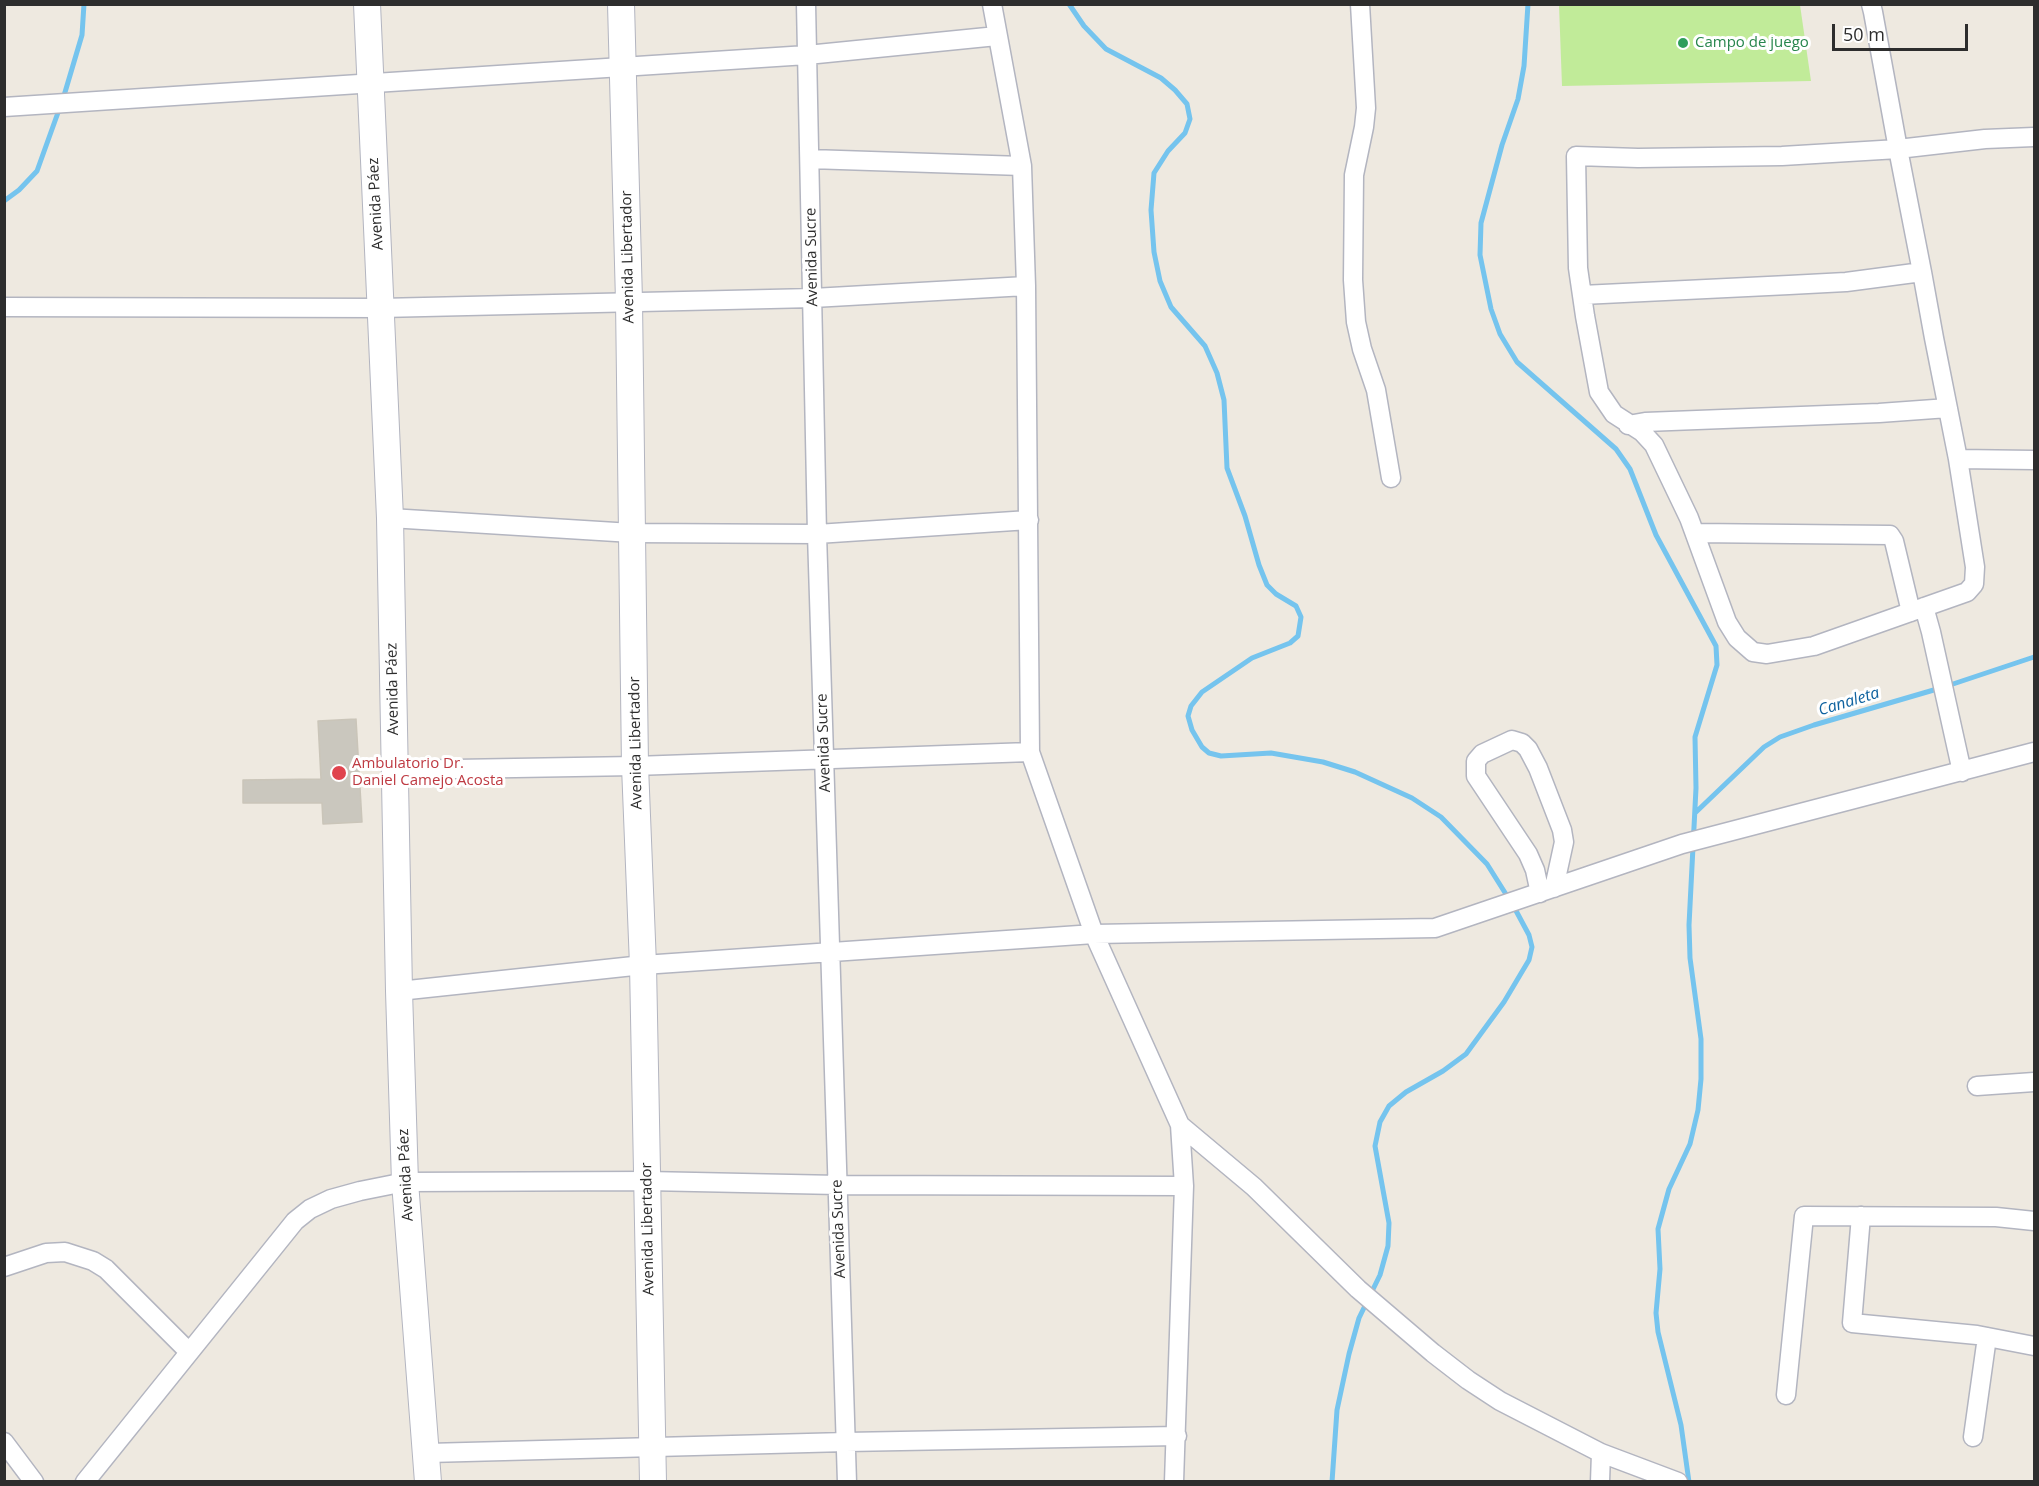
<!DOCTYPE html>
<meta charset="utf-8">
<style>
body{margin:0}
#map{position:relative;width:2039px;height:1486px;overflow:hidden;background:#eee9e0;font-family:"Open Sans",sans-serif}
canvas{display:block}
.frame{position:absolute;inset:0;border:6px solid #2d2d2d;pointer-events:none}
.scale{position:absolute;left:1832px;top:24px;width:136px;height:27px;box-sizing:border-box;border:3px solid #2d2d2d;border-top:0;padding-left:8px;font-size:18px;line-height:21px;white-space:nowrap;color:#2d2d2d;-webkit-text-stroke:4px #fff;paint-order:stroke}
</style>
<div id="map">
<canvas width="2039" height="1486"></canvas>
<div class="frame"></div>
<div class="scale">50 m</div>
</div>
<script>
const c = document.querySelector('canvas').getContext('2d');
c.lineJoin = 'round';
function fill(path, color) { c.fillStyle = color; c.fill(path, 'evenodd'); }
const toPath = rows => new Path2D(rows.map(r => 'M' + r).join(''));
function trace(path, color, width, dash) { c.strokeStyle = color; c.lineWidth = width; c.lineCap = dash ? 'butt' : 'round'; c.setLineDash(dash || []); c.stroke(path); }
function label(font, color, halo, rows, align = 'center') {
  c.font = font + ' "Open Sans",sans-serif'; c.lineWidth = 6; c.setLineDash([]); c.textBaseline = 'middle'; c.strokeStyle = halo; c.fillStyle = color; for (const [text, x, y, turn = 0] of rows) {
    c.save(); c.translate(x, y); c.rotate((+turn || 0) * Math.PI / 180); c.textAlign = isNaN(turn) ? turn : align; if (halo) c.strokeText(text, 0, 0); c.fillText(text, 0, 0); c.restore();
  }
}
const pitch = toPath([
 [1559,5,1800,5,1811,81,1562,86]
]);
const stream = toPath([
 [1069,4,1084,26,1106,49,1161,78,1175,90,1187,104,1190,119,1185,133,1168,151,1154,173,1151,210,1154,252,1160,281,1171,307,1205,346,1217,373,1224,400,1227,468,1245,516,1259,565,1267,585,1276,594,1296,606,1301,617,1298,636,1290,643,1252,658,1202,692,1191,706,1188,716,1192,730,1202,747,1209,753,1221,756,1271,753,1323,762,1355,772,1412,798,1441,817,1487,864,1514,907,1529,935,1532,947,1529,960,1504,1002,1466,1054,1443,1071,1406,1092,1389,1106,1380,1122,1375,1146,1389,1223,1388,1246,1380,1275,1359,1318,1349,1354,1337,1410,1332,1482],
 [1528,4,1524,66,1518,99,1502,145,1481,223,1480,255,1491,309,1500,334,1517,362,1616,449,1630,469,1656,535,1716,646,1717,665,1695,737,1696,788,1689,925,1690,958,1701,1039,1701,1079,1698,1110,1690,1144,1669,1189,1658,1229,1660,1269,1656,1313,1658,1332,1681,1425,1689,1482],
 [63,99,82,35,84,4],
 [4,201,19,190,37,171,60,107],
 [1695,813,1764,747,1780,737,1814,725,1944,687,2034,657]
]);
const building = toPath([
 [356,719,362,822,323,824,322,803,243,803,243,780,321,779,318,721,356,719]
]);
const street = toPath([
 [806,4,817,534,847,1482],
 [992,4,1022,166,1026,286,1030,752,1094,934,1180,1125,1184,1186,1174,1482],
 [1360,4,1366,108,1364,127,1354,175,1353,280,1356,322,1362,349,1376,390,1391,478],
 [1871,4,1873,12,1898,149,1922,272,1934,338,1958,459,1975,567,1974,584,1967,592,1814,646,1767,654,1753,652,1737,638,1727,622,1689,518,1654,445,1642,432,1614,414,1599,392,1585,316,1578,268,1576,156,1638,158,1782,156,1898,149,1985,139,2034,137],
 [4,107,807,55,997,36],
 [810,159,1022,166],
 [1582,295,1789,285,1846,282,1922,272],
 [4,307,381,308,813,298,1026,286],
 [1628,425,1645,422,1879,413,1948,408],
 [1958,459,2034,460],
 [390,518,632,533,817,534,1029,520],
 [1695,533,1890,535,1894,541,1911,612],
 [1924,607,1931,632,1962,772],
 [395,770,635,766,1030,752],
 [1540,893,1535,870,1528,854,1476,776,1476,761,1482,754,1512,740,1522,743,1528,749,1538,768,1562,830,1564,842,1554,888],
 [399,991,643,965,1094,934,1435,928,1682,844,2034,752],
 [1977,1086,2034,1082],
 [1180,1125,1254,1187,1358,1289,1433,1353,1468,1380,1500,1401,1601,1453,1678,1482],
 [1861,1216,1852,1323,1977,1335,2034,1346],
 [4,1267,46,1253,65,1252,93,1261,106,1269,189,1352],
 [1786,1395,1804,1216,1996,1217,2034,1221],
 [1973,1437,1987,1337],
 [4,1442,34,1482],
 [428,1453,846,1442,1177,1436],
 [85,1482,295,1221,310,1209,331,1199,360,1191,405,1182,647,1181,838,1185,1184,1186],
 [1600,1482,1601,1453]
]);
const secondary = toPath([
 [367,4,390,518,399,991,405,1182,428,1482],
 [621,4,629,301,635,766,643,965,653,1482]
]);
const markers = [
 [1683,43,6,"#2e9e5b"],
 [339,773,8,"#e0444e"]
];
const leisureNames = [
 ["Campo de juego",1695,43]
];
const streetNames = [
 ["Avenida Páez",376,204,-93],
 ["Avenida Libertador",628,257,-91],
 ["Avenida Sucre",812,257,-91],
 ["Avenida Páez",393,689,-91],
 ["Avenida Libertador",636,743,-91],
 ["Avenida Sucre",824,743,-92],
 ["Avenida Páez",406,1175,-93],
 ["Avenida Libertador",648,1229,-91],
 ["Avenida Sucre",839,1229,-92]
];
const healthNames = [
 ["Ambulatorio Dr.",352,764],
 ["Daniel Camejo Acosta",352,781]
];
const waterNames = [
 ["Canaleta",1849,702,-17]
];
fill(pitch, '#c1eb99');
trace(stream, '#75c4ee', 5);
fill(building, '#cac7be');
trace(building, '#cac5b9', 1.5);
trace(street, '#b3b5c0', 21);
trace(secondary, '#b3b5c0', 28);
trace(street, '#fff', 18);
trace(secondary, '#fff', 26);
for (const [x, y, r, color] of markers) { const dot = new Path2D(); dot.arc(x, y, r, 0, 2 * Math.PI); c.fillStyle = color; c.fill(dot); trace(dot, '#fff', 2); }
label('15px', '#27864d', '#fff', leisureNames, 'left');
label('15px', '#2d2d2d', '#fff', streetNames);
label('15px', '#be3a42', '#fff', healthNames, 'left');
label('italic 16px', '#0f629f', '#fff', waterNames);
</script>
